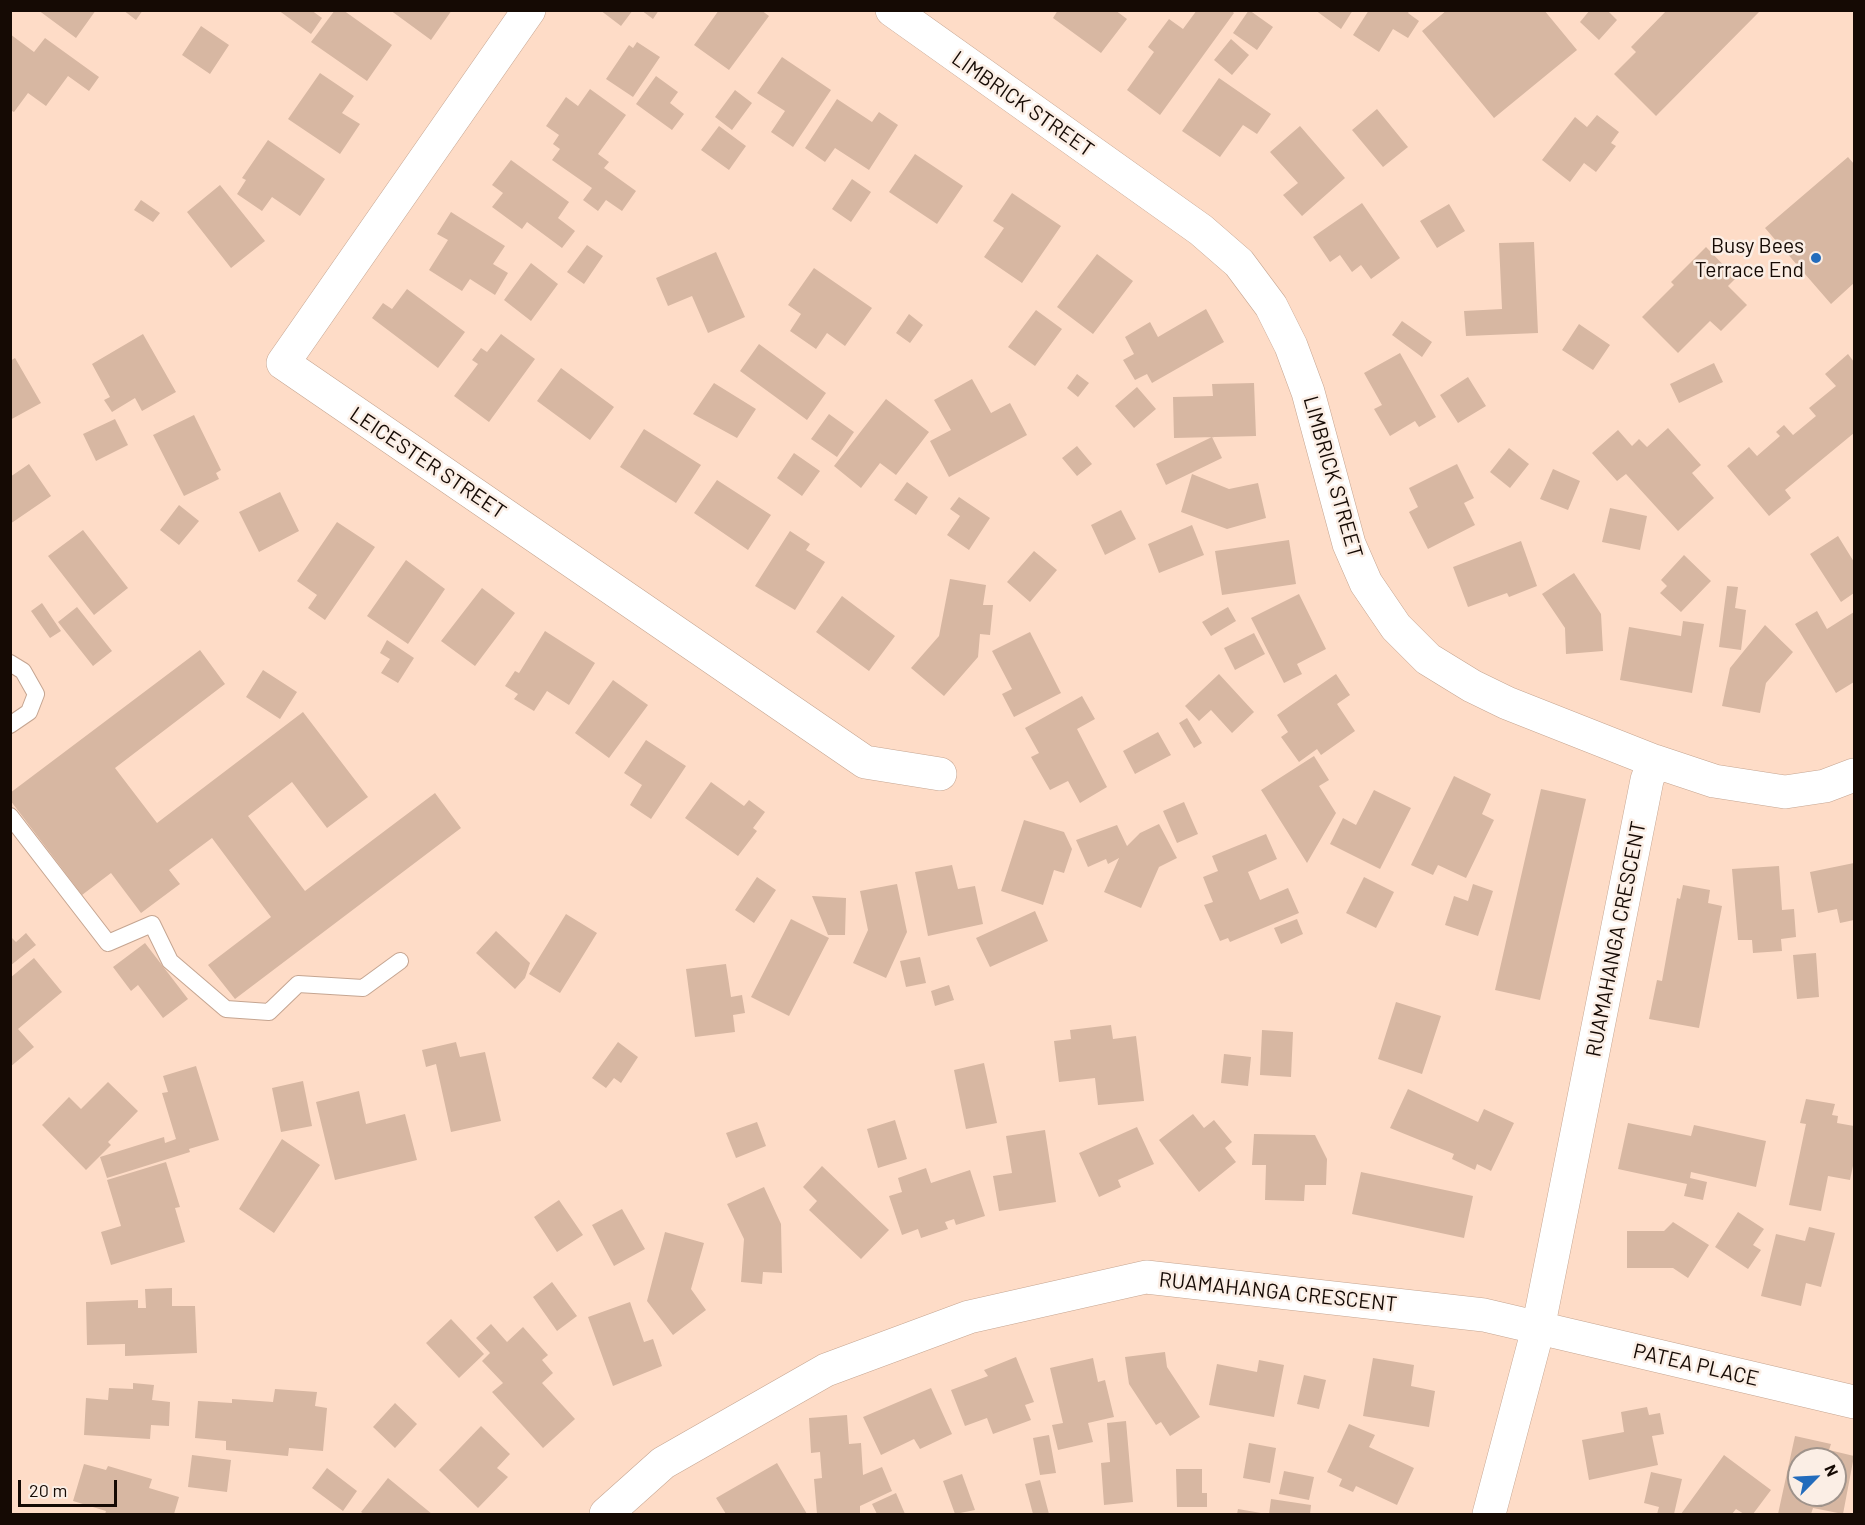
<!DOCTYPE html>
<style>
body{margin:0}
#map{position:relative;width:1865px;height:1525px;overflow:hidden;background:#fedcc7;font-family:Barlow,sans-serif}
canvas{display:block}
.frame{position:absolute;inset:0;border:12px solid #150a04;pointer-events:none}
.north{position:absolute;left:1787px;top:1447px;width:60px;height:60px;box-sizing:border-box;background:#fbeee5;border:2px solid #9f938b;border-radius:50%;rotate:66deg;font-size:16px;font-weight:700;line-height:24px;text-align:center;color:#150a04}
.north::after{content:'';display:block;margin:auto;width:21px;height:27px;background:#236cbc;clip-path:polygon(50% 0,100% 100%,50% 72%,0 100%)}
.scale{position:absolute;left:18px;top:1480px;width:99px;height:27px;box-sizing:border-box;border:3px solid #150a04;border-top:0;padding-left:8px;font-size:18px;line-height:21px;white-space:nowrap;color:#150a04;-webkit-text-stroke:4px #fbeee5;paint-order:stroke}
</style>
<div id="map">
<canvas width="1865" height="1525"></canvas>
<div class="frame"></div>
<div class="north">N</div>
<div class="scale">20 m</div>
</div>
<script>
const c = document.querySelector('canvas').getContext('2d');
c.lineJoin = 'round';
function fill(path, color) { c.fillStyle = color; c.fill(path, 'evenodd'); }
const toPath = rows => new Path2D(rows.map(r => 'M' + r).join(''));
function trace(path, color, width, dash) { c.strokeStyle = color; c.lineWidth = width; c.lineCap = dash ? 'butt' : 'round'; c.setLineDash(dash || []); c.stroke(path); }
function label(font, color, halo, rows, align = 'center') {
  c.font = font + ' Barlow,sans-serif'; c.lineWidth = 5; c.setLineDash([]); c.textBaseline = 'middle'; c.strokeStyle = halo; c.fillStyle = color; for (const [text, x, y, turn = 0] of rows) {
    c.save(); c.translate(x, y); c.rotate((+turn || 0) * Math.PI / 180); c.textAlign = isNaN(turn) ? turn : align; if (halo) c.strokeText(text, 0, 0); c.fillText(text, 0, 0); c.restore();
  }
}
const building = toPath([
 [38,10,96,10,76,38],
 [123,10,143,10,136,20],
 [278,10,311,10,322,18,311,34],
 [335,10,343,10,392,45,367,81,311,42],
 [390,10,452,10,431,40],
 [600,10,633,10,621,26],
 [641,10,659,10,653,19],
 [719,10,761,10,769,16,729,70,694,45],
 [1058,10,1115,10,1127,19,1101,53,1053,18],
 [1197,10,1231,10,1234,13,1160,115,1127,90,1154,52,1148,47,1169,19,1183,29],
 [1249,10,1273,27,1257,50,1233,33],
 [1315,10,1353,10,1341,29],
 [1369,10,1410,10,1408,13,1419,21,1408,38,1393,29,1379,52,1353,35],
 [1447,10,1544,10,1577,50,1494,118,1422,31],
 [1590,10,1607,10,1617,20,1599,40,1580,22],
 [1667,10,1761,10,1656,116,1614,74,1636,52,1631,47],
 [201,26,229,45,210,74,182,55],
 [10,34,34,52,45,38,99,77,89,91,68,76,46,106,28,93,14,112,10,110],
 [1231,39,1249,55,1232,75,1214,60],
 [637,42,660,57,633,97,606,79,629,45,633,48],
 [782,57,831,90,793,147,771,132,785,111,757,93],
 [320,73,354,96,342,113,360,124,340,154,288,119],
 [656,76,678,92,670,103,684,114,672,130,636,104],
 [1219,78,1271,114,1257,134,1243,125,1220,157,1182,131],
 [590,89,626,115,598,154,609,162,604,168,636,191,622,211,606,200,598,211,583,200,592,188,552,160,560,149,553,144,559,135,546,126,566,97,578,106],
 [735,90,752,103,732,130,715,117],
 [837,99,872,122,879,112,898,125,869,170,835,148,825,162,805,148],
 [1377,109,1408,147,1383,167,1352,130],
 [1597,115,1619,132,1611,143,1616,146,1596,172,1584,163,1570,182,1542,160,1575,117,1587,127],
 [719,126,746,146,729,170,701,150],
 [1300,126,1345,178,1302,216,1283,195,1298,183,1270,152],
 [268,140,325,179,300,216,272,197,262,211,237,194,246,180,242,178],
 [915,154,963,186,937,224,889,192],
 [1848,157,1854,164,1854,283,1831,304,1765,228],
 [511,160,569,202,558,218,575,231,562,248,527,222,522,229,492,207,503,193,492,185],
 [852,179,871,192,851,222,832,209],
 [220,185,265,241,231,268,187,212],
 [1012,193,1061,226,1022,283,984,257,1004,228,993,221],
 [141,200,160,213,153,222,134,210],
 [1362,203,1400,258,1371,279,1361,265,1352,272,1340,255,1330,262,1313,237],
 [1449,204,1465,231,1437,248,1420,221],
 [451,212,505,246,493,264,508,273,495,295,470,279,462,291,429,270,448,240,437,234],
 [1534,242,1538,333,1466,336,1464,311,1502,309,1499,243],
 [587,245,603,256,584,284,567,272],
 [1706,247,1736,278,1728,286,1747,305,1721,331,1710,321,1678,353,1642,317,1674,285,1671,282],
 [716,252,745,317,708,333,692,296,668,306,656,278],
 [1097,254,1133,281,1093,334,1057,307],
 [531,263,558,284,531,321,504,300],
 [814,268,872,308,845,346,827,333,816,349,790,331,801,314,788,305],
 [407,289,465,332,438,368,372,318,383,303,392,309],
 [1206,309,1224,342,1152,383,1147,374,1135,380,1123,360,1134,354,1125,337,1150,322,1158,337],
 [1036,310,1062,329,1035,366,1008,347],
 [909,314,923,325,910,343,896,333],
 [1402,321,1432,342,1422,357,1392,335],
 [1579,324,1610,345,1593,370,1562,350],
 [143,334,176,392,142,411,135,398,112,412,104,400,110,397,92,364],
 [501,334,535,359,489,422,454,396,478,364,472,360,481,348,487,352],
 [759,344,826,393,807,420,740,371],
 [1400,353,1436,417,1419,427,1415,421,1390,436,1374,409,1382,405,1364,373],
 [1848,354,1854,362,1854,433,1785,490,1791,498,1769,516,1727,466,1749,447,1757,456,1780,436,1776,432,1784,425,1793,435,1816,416,1809,408,1836,386,1825,374],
 [15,358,41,403,10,420,10,361],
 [1714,363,1723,382,1679,403,1670,384],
 [561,368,614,407,590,440,537,401],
 [1077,374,1089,383,1078,397,1067,388],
 [1468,377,1486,406,1458,423,1440,395],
 [972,379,991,413,1010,403,1027,435,949,477,930,441,951,430,934,400],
 [714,383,756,409,737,438,693,414],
 [1254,383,1256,436,1174,438,1173,397,1213,396,1212,384],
 [1137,387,1156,409,1134,428,1115,406],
 [886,399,929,432,896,475,880,463,861,488,834,466],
 [829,414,854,432,837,457,811,439],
 [194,415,221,470,216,473,219,479,184,496,153,435],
 [115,419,128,445,96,461,83,434],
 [1668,428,1701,465,1692,473,1714,498,1678,531,1626,474,1617,481,1592,453,1618,430,1632,446,1639,439,1647,447],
 [644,429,701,465,676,503,620,467],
 [1212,437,1222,458,1166,485,1156,464],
 [1077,446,1092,464,1077,476,1062,458],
 [1509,448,1529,464,1510,488,1490,472],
 [794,453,820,471,802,496,777,478],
 [29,464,51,496,10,524,10,477],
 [1457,464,1474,498,1464,503,1475,525,1428,549,1409,512,1418,507,1409,488],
 [1553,469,1580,481,1568,510,1540,499],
 [1192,474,1229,489,1258,483,1266,518,1227,529,1181,512],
 [717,480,771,515,748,550,694,513],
 [907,482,928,497,916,515,894,500],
 [280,492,299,531,259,552,239,512],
 [959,497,990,518,969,550,947,535,960,516,950,509],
 [179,505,199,521,179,545,160,530],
 [1610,508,1647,516,1640,550,1602,542],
 [1121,510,1136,539,1105,555,1091,525],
 [337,522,375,547,325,620,308,608,317,595,297,581],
 [1192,525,1204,555,1159,573,1148,544],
 [83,530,128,588,94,615,48,556],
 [790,531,810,544,806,550,825,562,795,610,755,586],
 [1838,536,1854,562,1854,593,1841,602,1810,554],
 [1289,540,1296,584,1222,595,1215,551],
 [1521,541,1537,586,1509,597,1507,593,1468,607,1453,567],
 [1034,551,1057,570,1030,602,1007,582],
 [1684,555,1711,581,1681,612,1660,593,1667,586,1661,580],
 [406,560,445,589,408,644,367,616],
 [1574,573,1601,614,1603,651,1566,654,1565,628,1542,594],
 [950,579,986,585,983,605,993,605,990,635,980,634,978,657,944,696,911,668,939,636],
 [1727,586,1738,587,1735,608,1746,610,1741,650,1719,647],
 [482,588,515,613,475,666,441,641],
 [1299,594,1326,649,1297,664,1302,674,1284,683,1251,618],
 [842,596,895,636,869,671,816,632],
 [42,603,61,631,50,638,31,611],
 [77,607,112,651,93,666,58,622],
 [1228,607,1236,621,1211,636,1202,622],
 [1817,611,1827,629,1854,612,1854,682,1836,693,1795,624],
 [1683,621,1704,624,1692,693,1620,680,1629,627,1681,636],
 [1765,625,1793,652,1766,683,1760,713,1722,706,1730,668],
 [545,631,595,663,569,705,547,691,534,711,514,699,518,694,505,686,515,671,519,673],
 [1030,632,1061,693,1014,717,1002,694,1012,689,992,651],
 [1254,633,1265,654,1235,670,1224,648],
 [387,640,414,658,398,683,381,673,390,659,380,653],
 [200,650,225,684,115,768,157,823,303,712,368,797,327,828,292,782,248,816,305,891,435,793,461,828,235,999,208,965,271,917,212,838,169,870,180,884,141,913,111,873,82,895,10,800,10,793],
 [263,670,297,692,280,719,246,697],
 [1219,674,1254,712,1232,733,1211,710,1199,721,1185,706],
 [1336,674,1350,695,1337,704,1355,731,1321,755,1317,749,1299,762,1281,737,1288,732,1277,715],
 [613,680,648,705,609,758,575,733],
 [1082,696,1095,719,1077,729,1107,787,1080,803,1068,781,1050,790,1031,757,1039,753,1025,728],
 [1187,718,1202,743,1194,748,1179,723],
 [1158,732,1171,755,1135,774,1123,751],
 [646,740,686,766,651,819,630,805,642,785,624,773],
 [1314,756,1329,780,1319,786,1336,813,1307,863,1261,790],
 [1454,776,1491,794,1482,814,1494,820,1466,878,1438,865,1433,875,1411,865],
 [711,782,744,806,749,800,765,812,753,828,757,831,738,856,685,818],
 [1541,789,1586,799,1540,1000,1495,990],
 [1374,790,1411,808,1380,869,1330,844,1343,818,1356,825],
 [1184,802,1198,834,1177,843,1163,811],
 [1024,820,1064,832,1072,849,1064,873,1054,870,1043,905,1001,891],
 [1159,824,1177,858,1159,867,1141,908,1104,892,1119,858,1108,864,1106,859,1088,867,1076,840,1117,825,1127,846,1140,833],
 [1266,834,1277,859,1248,872,1260,900,1288,888,1299,913,1230,942,1228,938,1220,941,1204,905,1213,902,1203,877,1218,871,1212,856],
 [1854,863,1854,920,1840,923,1837,909,1818,913,1810,872],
 [952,865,958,889,975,886,983,924,928,936,915,872],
 [1779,866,1782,910,1794,909,1796,937,1781,939,1782,951,1753,953,1752,940,1738,940,1732,869],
 [757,877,776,890,754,923,735,910],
 [1364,877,1394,892,1376,928,1346,913],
 [897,884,907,932,886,978,853,963,868,930,860,891],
 [1473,884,1493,891,1478,936,1445,925,1454,896,1468,901],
 [1683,885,1710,890,1708,903,1722,906,1699,1028,1649,1019,1657,980,1662,981,1677,898,1680,899],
 [812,896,846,898,845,935,828,935],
 [1035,911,1048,941,990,967,976,938],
 [566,914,597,933,560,993,529,974],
 [791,919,829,938,789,1016,751,997],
 [1297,919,1303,934,1281,944,1274,928],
 [496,931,530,963,525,978,515,989,476,953],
 [26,933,36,945,10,966,10,936,16,942],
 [145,943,188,999,163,1018,138,985,131,991,113,967],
 [1816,953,1819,997,1797,999,1793,955],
 [920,957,926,983,906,987,900,961],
 [34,958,62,992,18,1029,34,1047,10,1067,10,978],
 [726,964,731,997,742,995,745,1013,733,1015,735,1032,695,1037,686,969],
 [949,985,954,1000,935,1006,931,991],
 [1396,1002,1441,1016,1422,1074,1378,1059],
 [1111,1025,1113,1039,1136,1036,1144,1101,1098,1105,1095,1078,1059,1082,1054,1041,1071,1039,1070,1030],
 [1262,1030,1293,1032,1291,1077,1260,1075],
 [456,1042,460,1057,485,1052,501,1121,451,1132,436,1064,426,1067,422,1050],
 [618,1042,638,1057,621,1083,614,1078,606,1088,592,1078],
 [1224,1054,1251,1057,1248,1086,1221,1083],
 [984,1063,997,1123,966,1129,954,1070],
 [196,1066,219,1140,189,1149,190,1152,107,1178,100,1157,164,1137,165,1143,176,1139,162,1093,168,1092,163,1076],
 [303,1081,312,1126,281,1132,272,1088],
 [108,1082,138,1111,108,1142,111,1145,86,1170,42,1125,69,1097,81,1109],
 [1408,1089,1478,1122,1484,1109,1514,1123,1491,1171,1477,1164,1475,1170,1452,1159,1454,1154,1390,1128],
 [359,1091,366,1124,405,1114,417,1160,335,1180,316,1102],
 [1806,1099,1835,1104,1832,1115,1838,1116,1837,1123,1854,1126,1854,1161,1850,1180,1828,1176,1821,1211,1789,1205,1806,1124,1800,1123],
 [1193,1114,1204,1128,1214,1120,1232,1142,1225,1148,1236,1162,1199,1192,1159,1140],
 [895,1120,907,1159,878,1168,867,1129],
 [757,1122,766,1146,736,1158,726,1133],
 [1628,1123,1691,1136,1694,1125,1766,1141,1756,1187,1691,1172,1690,1178,1707,1182,1703,1200,1684,1196,1687,1184,1618,1169],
 [1137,1127,1154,1164,1118,1180,1121,1187,1099,1197,1079,1153],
 [1045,1130,1056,1202,999,1211,993,1176,1012,1173,1006,1136],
 [1254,1134,1315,1135,1327,1159,1326,1185,1305,1185,1304,1201,1265,1200,1266,1165,1252,1165],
 [282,1139,320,1165,274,1233,239,1209],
 [166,1162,180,1207,175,1208,185,1242,111,1265,101,1232,121,1226,107,1180],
 [822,1166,889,1230,861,1259,809,1210,817,1201,803,1187],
 [926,1168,931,1183,970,1170,985,1216,956,1225,954,1219,945,1222,948,1229,921,1238,918,1229,902,1235,889,1196,902,1192,898,1178],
 [1361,1172,1473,1196,1464,1238,1352,1214],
 [764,1187,781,1224,782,1273,763,1272,762,1284,741,1282,744,1239,727,1204],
 [559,1200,583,1235,557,1252,534,1217],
 [622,1209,645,1249,614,1266,592,1225],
 [1738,1212,1764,1229,1753,1245,1761,1250,1748,1269,1715,1247],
 [1673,1222,1709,1245,1688,1278,1673,1268,1627,1268,1627,1231,1664,1231],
 [1809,1227,1835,1233,1821,1287,1806,1283,1801,1306,1761,1296,1776,1234,1805,1241],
 [665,1232,704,1243,691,1289,706,1310,673,1335,647,1301],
 [552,1282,577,1316,557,1331,533,1297],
 [172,1288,172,1306,195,1306,197,1353,125,1356,125,1344,87,1345,86,1302,138,1300,138,1308,146,1308,145,1289],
 [630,1302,644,1342,653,1339,662,1366,613,1386,588,1317],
 [451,1319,484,1354,459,1378,426,1343],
 [491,1324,507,1342,523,1327,548,1355,542,1360,553,1373,542,1383,575,1419,543,1448,492,1392,503,1383,482,1361,490,1353,476,1338],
 [1165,1352,1167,1367,1200,1417,1170,1436,1161,1422,1156,1425,1129,1384,1125,1357],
 [1016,1357,1034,1402,1025,1405,1031,1420,993,1434,987,1418,965,1426,951,1390,988,1376,984,1370],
 [1093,1358,1098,1382,1105,1380,1114,1417,1088,1423,1093,1442,1058,1450,1052,1425,1063,1423,1050,1368],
 [1373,1358,1414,1365,1411,1386,1435,1391,1429,1427,1363,1416],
 [1259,1360,1284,1365,1274,1417,1209,1405,1217,1364,1257,1372],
 [1304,1375,1326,1380,1319,1409,1297,1404],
 [133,1383,154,1385,152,1400,170,1402,169,1426,151,1425,150,1439,84,1435,86,1398,108,1400,109,1388,133,1389],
 [931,1388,952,1434,920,1449,914,1439,881,1455,863,1417],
 [275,1389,317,1392,315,1406,327,1408,323,1451,289,1448,288,1456,226,1450,226,1441,195,1438,198,1401,232,1403,232,1399,273,1402],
 [395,1403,417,1424,395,1448,373,1427],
 [1647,1407,1649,1415,1660,1413,1664,1434,1652,1436,1658,1465,1589,1480,1582,1440,1624,1432,1621,1412],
 [847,1415,849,1444,861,1443,863,1475,882,1467,892,1491,860,1506,860,1514,817,1514,814,1479,822,1478,820,1452,811,1453,809,1418],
 [1126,1421,1133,1502,1104,1505,1101,1463,1110,1462,1107,1423],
 [1349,1424,1375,1435,1369,1447,1414,1468,1397,1505,1356,1486,1353,1492,1339,1486,1342,1479,1327,1472],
 [481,1426,510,1454,497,1468,508,1477,478,1508,439,1470],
 [1049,1435,1056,1473,1040,1475,1033,1438],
 [1795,1436,1831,1444,1829,1450,1854,1456,1843,1514,1813,1508,1811,1514,1778,1514],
 [1799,1459,1835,1459,1835,1495,1799,1495],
 [1249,1443,1276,1448,1270,1483,1243,1478],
 [192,1455,231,1460,227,1492,188,1487],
 [1724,1455,1771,1490,1753,1514,1744,1514,1736,1509,1732,1514,1681,1514],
 [777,1463,807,1514,726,1514,716,1498],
 [84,1464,106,1470,108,1466,152,1479,149,1488,179,1497,174,1514,105,1514,106,1511,73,1501],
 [327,1468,357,1491,343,1511,312,1488],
 [1176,1469,1202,1469,1202,1493,1207,1493,1207,1507,1177,1507],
 [1284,1471,1314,1477,1309,1500,1279,1494],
 [1651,1472,1682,1479,1674,1514,1657,1514,1659,1507,1644,1503],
 [962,1474,975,1510,955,1514,943,1481],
 [388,1478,432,1514,364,1514,361,1512],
 [1040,1480,1049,1514,1033,1514,1025,1484],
 [896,1493,905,1514,877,1514,872,1504],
 [1271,1499,1311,1505,1310,1514,1269,1514],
 [1238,1509,1261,1513,1261,1514,1237,1514]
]);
const lane = toPath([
 [10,663,23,671,36,694,29,712,10,725],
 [10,816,108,943,152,924,170,961,226,1009,269,1012,298,984,363,988,400,961]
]);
const street = toPath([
 [529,10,283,363,865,762,940,774],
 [892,10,1201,230,1239,263,1271,306,1291,346,1308,392,1349,544,1366,583,1396,627,1428,659,1472,686,1507,703,1654,761,1714,781,1785,792,1825,786,1854,775],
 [606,1514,663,1463,826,1370,969,1317,1146,1277,1484,1315,1854,1402],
 [1489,1514,1538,1329,1647,780,1654,761]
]);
const markers = [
 [1816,258,6,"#236cbc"]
];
const streetNames = [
 ["LIMBRICK STREET",1023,104,35],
 ["LEICESTER STREET",428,463,34],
 ["LIMBRICK STREET",1333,477,74],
 ["RUAMAHANGA CRESCENT",1616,939,-79],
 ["RUAMAHANGA CRESCENT",1278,1292,6],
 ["PATEA PLACE",1696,1365,13]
];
const poiNames = [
 ["Busy Bees",1804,246],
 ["Terrace End",1804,270]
];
fill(building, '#d7b7a2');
trace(lane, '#c5a591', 18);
trace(street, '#c5a591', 34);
trace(lane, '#fff', 16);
trace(street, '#fff', 33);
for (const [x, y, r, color] of markers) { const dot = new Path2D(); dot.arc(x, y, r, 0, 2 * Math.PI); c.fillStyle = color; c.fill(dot); trace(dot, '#fbeee5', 2); }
label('21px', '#150a04', '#fbeee5', streetNames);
label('21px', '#150a04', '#fbeee5', poiNames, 'right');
</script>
